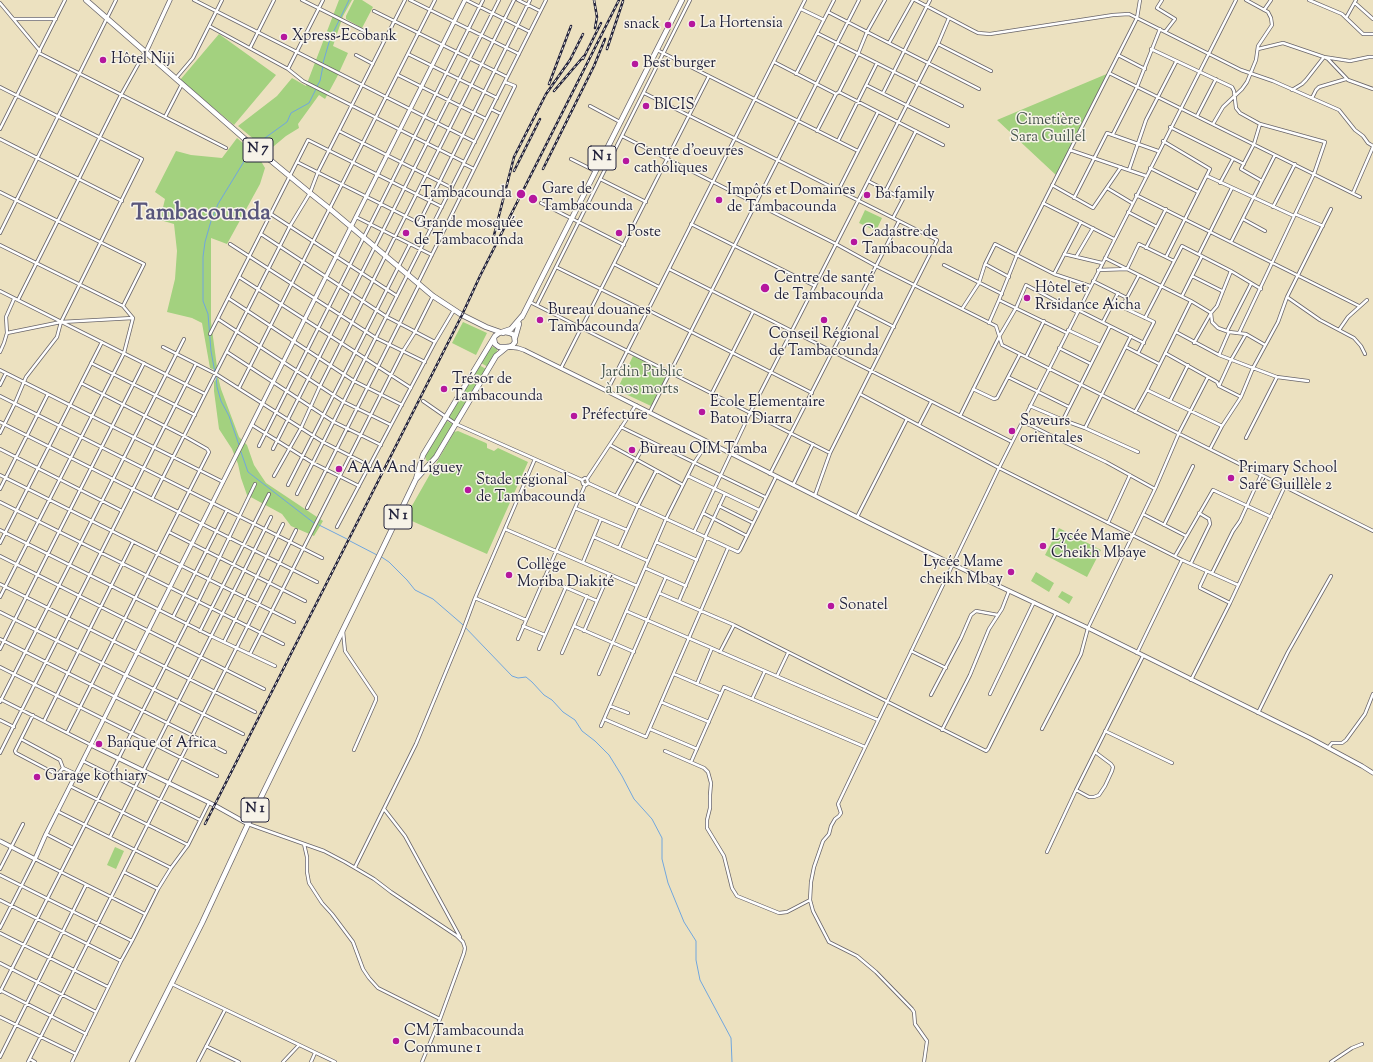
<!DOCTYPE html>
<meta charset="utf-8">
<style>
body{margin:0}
canvas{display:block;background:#ece1c0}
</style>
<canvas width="1373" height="1062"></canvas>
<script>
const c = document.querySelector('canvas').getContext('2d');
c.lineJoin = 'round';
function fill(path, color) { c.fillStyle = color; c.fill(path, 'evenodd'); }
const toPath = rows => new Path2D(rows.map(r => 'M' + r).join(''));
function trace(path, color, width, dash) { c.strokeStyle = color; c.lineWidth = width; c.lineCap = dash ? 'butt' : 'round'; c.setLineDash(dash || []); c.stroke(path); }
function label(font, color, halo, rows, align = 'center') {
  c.font = font + ' "Sorts Mill Goudy",serif'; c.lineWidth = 3; c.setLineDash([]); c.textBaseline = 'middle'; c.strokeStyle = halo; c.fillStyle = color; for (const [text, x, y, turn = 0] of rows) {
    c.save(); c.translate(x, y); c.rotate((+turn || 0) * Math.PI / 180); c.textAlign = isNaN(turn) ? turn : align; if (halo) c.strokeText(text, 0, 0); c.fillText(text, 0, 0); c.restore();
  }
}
const green = toPath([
 [339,0,352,0,343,16,333,46,348,53,337,77,325,99,319,95,298,124,299,128,286,136,268,151,238,126,277,96,292,78,306,86],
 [354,0,362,0,373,7,362,28,346,19,346,16],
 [219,34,276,75,234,125,180,80],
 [1109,73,1057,176,997,120],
 [237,138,258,156,265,168,260,184,227,244,211,238,211,322,217,367,217,371,210,368,202,323,192,318,167,312,175,279,177,251,174,224,160,220,165,199,155,192,176,151,191,155,222,158],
 [865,210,882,218,876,231,859,223],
 [463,322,487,333,476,355,452,343],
 [491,346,497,349,497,351,488,367,481,363],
 [633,356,668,373,651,406,617,390],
 [479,365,486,369,455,422,448,417],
 [218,377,221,389,239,437,247,445,254,465,266,483,323,521,314,536,291,526,282,514,247,495,241,478,238,464,232,449,219,429,214,391,214,382],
 [447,421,452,424,453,427,434,459,429,462,426,460,425,455,445,422],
 [458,431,486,443,487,444,487,448,494,451,498,448,528,462,487,554,405,518,454,432],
 [1059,528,1101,550,1087,577,1045,555],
 [1036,572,1054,583,1049,592,1031,581],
 [1062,591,1073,597,1069,604,1058,597],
 [115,847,124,851,116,869,107,865]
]);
const stream = toPath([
 [323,63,330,39,349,0],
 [317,86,320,81,323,66],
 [258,143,287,122,291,113,309,103,316,89],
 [215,373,211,351,208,314,203,301,203,257,205,242,211,221,218,204,251,150],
 [216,376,217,387,221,401,229,416,239,445],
 [241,452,248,472,314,523],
 [319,525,347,539],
 [350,541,377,555],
 [380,556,389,562,407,580,415,590,433,599,462,624,512,676,518,678,526,677,532,682,544,695,552,700,563,712,575,720,582,731,595,741,609,755,622,776,634,799,652,819,662,838,662,859,668,883,684,922,696,941,696,960,700,980,731,1038,732,1062]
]);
const street = toPath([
 [194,0,475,142],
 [302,0,384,41],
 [410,0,519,54],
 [466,0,530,32],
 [518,0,540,11],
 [915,0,972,30,978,33,990,34,1113,15,1129,14,1241,70,1273,81,1339,110,1355,130,1363,136,1368,143,1373,146],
 [1162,0,1157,8,1175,19,1165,32],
 [1309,0,1342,14,1363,34,1373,34],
 [0,3,40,51],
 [1355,3,1373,19],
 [801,9,824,20],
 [1264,10,1271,0],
 [374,11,507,77],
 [828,12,979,89],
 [1346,18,1356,0],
 [14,19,56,19],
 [209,26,288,69,303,81,464,162],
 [817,33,962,106],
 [889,43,913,0],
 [938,44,991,71],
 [250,48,274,0],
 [1151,49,1232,87,1234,91,1236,108,1240,113,1260,124,1325,142,1314,174,1239,333],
 [1258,49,1283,43,1324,57,1328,59,1348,80,1373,89],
 [657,50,858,151],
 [39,53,226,148],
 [408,54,497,98],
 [356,55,373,64],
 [1118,55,1145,69],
 [774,62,836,94],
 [288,69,323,0],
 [1109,73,1360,197],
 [796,74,834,0],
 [398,75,486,119],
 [176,78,193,58,222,0],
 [866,85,948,126],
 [0,87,142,159,61,322,57,337,26,377,15,403,0,433],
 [1292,90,1302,84,1306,80,1324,57,1350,61,1369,57,1373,57],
 [839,92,943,145],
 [644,93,937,240,830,453,815,495],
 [883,93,930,0],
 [1312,98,1316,90,1319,87,1346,79],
 [590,106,620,122],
 [491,109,501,114],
 [1197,116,1216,79],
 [165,117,182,84],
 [1213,124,1223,107,1242,89,1247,82,1256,60,1258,46,1272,25,1271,18,1268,12,1246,0],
 [1260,124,1254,144,1241,169,1262,181],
 [1170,127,1244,164],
 [0,129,65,0],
 [339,131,452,188],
 [817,131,836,94,839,92,858,54,867,32,885,0],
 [1113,134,1137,87,1160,29],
 [622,136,836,244,876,266,996,326,1002,345,1373,531],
 [0,139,122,201],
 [838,141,877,63],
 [1163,141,1210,169,1166,257],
 [1070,150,1146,176],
 [571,159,595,171],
 [297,162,431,229],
 [464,164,474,169],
 [1150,168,1198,192],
 [1129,170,1146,120,1176,62],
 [1207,176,1294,216],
 [600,179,646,202],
 [868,181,903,199,893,218],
 [1220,183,1233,159],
 [1052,185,1093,208,1121,167],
 [1107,188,1132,203],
 [886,190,916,131],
 [838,191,878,112],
 [0,192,144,264,123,306],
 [1353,193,1373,147],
 [1136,195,1359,306],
 [1074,198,1107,133,1158,151],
 [541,203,624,245],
 [1043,203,1114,239],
 [1273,207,1295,164],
 [1128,212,1157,227],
 [271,214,397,296],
 [1295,214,1323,226],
 [356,217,432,255],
 [1243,219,1265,231],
 [419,223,530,0],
 [691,224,815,286],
 [0,233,116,0],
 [261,234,387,317,435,342],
 [1231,242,1275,155],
 [230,244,376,338,425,362],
 [0,245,123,306,133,318,124,353,0,597],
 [1146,248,1166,209],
 [1064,254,1102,263],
 [1199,254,1232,188],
 [1076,257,1093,228],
 [1105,258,1191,301,1211,313,1212,322,1218,328,1229,332,1246,334,1265,345],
 [614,264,659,287],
 [985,264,1009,277],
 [944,265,1002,294],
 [556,267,647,312],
 [669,269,1012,442],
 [1098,270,1127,269,1139,244,1174,261],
 [1054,274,1081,222],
 [1192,276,1222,291],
 [239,277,411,388],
 [1093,281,1127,298],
 [418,283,515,86,505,82],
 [0,291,205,394],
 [1182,296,1202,256],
 [1287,297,1320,320,1354,338,1361,346,1365,354],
 [228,298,354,381,402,405],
 [18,300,121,95,145,52],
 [999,300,1067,333],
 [530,302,830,453],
 [537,305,690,0],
 [855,307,894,327],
 [962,309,979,283,985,264,995,244,1054,274,1090,286],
 [648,310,812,393],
 [1078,310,1144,343],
 [1145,318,1182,246,1231,271,1261,289],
 [218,319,344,402,391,425],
 [1103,322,1118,293],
 [989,323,999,300,1017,255,1137,18,1140,0],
 [1068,330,1100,345],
 [1339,330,1348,317,1367,300],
 [1227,331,1251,284],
 [1176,332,1219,355,1253,368,1277,377,1308,381],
 [7,333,61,322,133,318],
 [210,334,308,140,442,207],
 [1194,343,1211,313,1217,306,1231,271],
 [163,347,216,374,323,442,370,466],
 [1126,347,1159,364],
 [1059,348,1091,364],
 [0,352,4,343,7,333,6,317,14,299],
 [227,352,334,422,381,445],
 [1138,353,1154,322,1122,307,1139,275],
 [1219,355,1229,332],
 [1026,357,1044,321],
 [91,363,195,415],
 [561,368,709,76],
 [0,370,223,482],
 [1008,377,1069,407],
 [1208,377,1217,382,1219,386,1241,397],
 [0,385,6,373],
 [1219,386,1231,360,1246,334],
 [239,388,435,0],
 [973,389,994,399,997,398,1020,354],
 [1147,390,1222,426],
 [607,391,805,0],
 [712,393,753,312],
 [860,394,999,468,1182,560,1238,585],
 [0,396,322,558],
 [423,401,456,424,582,480],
 [1170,401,1188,365],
 [1030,406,1063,420,1085,428,1138,452],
 [650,412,859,0],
 [1135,412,1147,390,1191,301],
 [960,416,999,337,1016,308,1026,285,1077,312],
 [1063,420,1110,326],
 [0,422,317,582],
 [1022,422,1032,426,1056,438,1106,462,1155,489],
 [252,425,313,463,359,486],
 [919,425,931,402],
 [621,427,765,497],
 [1085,428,1131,336],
 [1246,438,1277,377],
 [610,445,683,485],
 [259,446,483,0],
 [0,449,122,511],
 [273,449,499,0],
 [1210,449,1222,426,1241,397,1253,368,1278,322,1287,297,1331,209],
 [770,474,899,221],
 [0,475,294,622],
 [274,476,301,428,320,386,514,0],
 [688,476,759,510],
 [587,479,585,478,582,480,583,484,586,485,588,483,587,479,636,405],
 [588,483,738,552,740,550,776,477],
 [288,485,410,244],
 [793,485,813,444],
 [0,489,48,394],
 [297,494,546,0],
 [616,496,647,440],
 [152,499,290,226,310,193,318,172,405,0],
 [0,502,283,644],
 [719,506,753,523],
 [307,508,419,285],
 [575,508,627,530],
 [703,513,747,536],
 [1143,514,1186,536],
 [857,517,907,419],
 [1108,523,1130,475],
 [1164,525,1193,466],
 [337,527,435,342,454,310],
 [505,529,637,586],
 [0,530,211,636,275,666],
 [169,532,305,601],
 [694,532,750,413,938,44,949,18],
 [594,537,648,561],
 [705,537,725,494],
 [656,542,697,560],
 [0,543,102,342],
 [619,548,638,506,656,471],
 [0,556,264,689],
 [1175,556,1213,490,1271,517],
 [583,562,601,519],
 [1191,563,1210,524,1209,519,1199,513],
 [645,568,686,586],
 [1207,571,1200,586,1200,588,1230,603],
 [1212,573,1233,531,1240,521,1261,475],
 [544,578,597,601],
 [0,584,255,712],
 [659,593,734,625,986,751,988,749,1056,613],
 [475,598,526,620],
 [679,601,706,538],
 [626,611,878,720],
 [0,612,243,734],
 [173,617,227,510],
 [523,626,545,635],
 [574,626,634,652],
 [200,631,269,494],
 [343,631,345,651,376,697,376,700,354,750],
 [584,631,609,574],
 [0,639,225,752],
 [518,639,585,485],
 [224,642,283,524],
 [0,649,144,363],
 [539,649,566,587],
 [911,651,946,668],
 [720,652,734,625],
 [562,653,587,596],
 [1137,653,1182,560],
 [250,654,403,351,415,332,433,296],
 [0,667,217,776],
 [599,674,666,519,694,463,708,442],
 [674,674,721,694],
 [777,676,788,653],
 [1191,680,1230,603,1285,486],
 [697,684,712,648],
 [990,694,1034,602],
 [931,695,961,638,971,615,976,611,998,615],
 [0,699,91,745],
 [752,699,765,671],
 [0,702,184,339],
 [661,702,709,722],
 [610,706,628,713],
 [1258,713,1288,652,1331,576],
 [33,715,15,751,16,753,54,773,59,773,63,768],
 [604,719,646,737,728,548],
 [0,720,14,727],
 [44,721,133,542],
 [601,726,666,577],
 [650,729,697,749],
 [1042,729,1081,654,1088,628,1155,489,1179,433,1208,377,1165,353],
 [942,730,970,675,989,629,1002,609,1009,591],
 [1105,731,1172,763],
 [67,733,209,452,207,449,184,436,81,383],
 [21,739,60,760,63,768,76,774],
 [1328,748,1332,743,1342,743,1346,740,1365,714,1373,694],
 [665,751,704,768,708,772,711,783,710,795,710,808,707,820,707,828,724,856,732,888,737,896,779,913,787,912,810,900],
 [0,753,196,364],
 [83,761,200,820],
 [691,762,724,687,865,747],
 [70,786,188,845],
 [1076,790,1089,797,1094,797,1099,795,1105,786,1112,771,1113,767,1111,764,1095,752],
 [384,809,405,836,460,937],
 [57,811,171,868],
 [248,824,324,851,345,862,374,879,391,892,457,936,463,942,465,948,464,953,440,1019,422,1062],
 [46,834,73,848],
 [110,837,271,517],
 [304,844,307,857,307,872,309,883,322,903,332,914,353,942,363,969,369,978,378,988,440,1019],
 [1047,852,1076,790,1143,656],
 [355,867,416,744,462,633,475,598,535,459],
 [0,869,23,824],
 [124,872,158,889],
 [0,875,132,941],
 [0,900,121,961],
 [0,928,35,859,145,914],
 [0,933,108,987],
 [0,963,96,1012],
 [172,984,335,1062],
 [0,990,86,1034],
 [0,992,198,602,255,484],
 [0,1017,76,1054],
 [206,1046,239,1062],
 [0,1057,86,885],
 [30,1059,35,1062],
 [28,1062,296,530],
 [72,1062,121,961,132,941,158,889,171,868,188,845,209,803],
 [198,1062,225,1010],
 [283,1062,299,1045],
 [311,1062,315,1053],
 [924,1062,927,1041,915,1024,914,1012,912,1009,876,972,857,956,829,942,813,911,810,900,811,882,814,867,823,841,829,834,831,826,835,819,839,816,841,813,838,804,999,468,1236,0],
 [1331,1062,1352,1048,1362,1044]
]);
const secondary = toPath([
 [146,52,170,0],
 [509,347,518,348,524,350,607,391,871,524,952,564,1088,628,1310,738,1362,766,1373,773],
 [91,745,214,805,248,824],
 [0,841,35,859,46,834,465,0]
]);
const highway = toPath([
 [86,0,246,140,310,193,330,209,433,296,462,315,486,327,503,333],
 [522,317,682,0],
 [515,338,519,324],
 [494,339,495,344,499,347,508,347,512,346,515,342,514,335,510,333,505,332],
 [417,478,436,457,496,356,507,347],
 [132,1062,202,923,248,824,380,554,416,479,423,455,495,336,499,333,511,329,523,315]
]);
const rail = toPath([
 [594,0,597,17,595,28],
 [607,49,623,1],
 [583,59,601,23],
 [549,84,571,26],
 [554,91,584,56],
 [543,169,594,66,605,39],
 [514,171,540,119],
 [492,243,514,157,546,94,570,60,583,34],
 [205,824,462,315,480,276,619,0]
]);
const markers = [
 [692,24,4,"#b5179e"],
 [668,25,4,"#b5179e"],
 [284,37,4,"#b5179e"],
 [103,60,4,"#b5179e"],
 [635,64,4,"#b5179e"],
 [646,106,4,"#b5179e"],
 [626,161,4,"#b5179e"],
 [521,194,5,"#b5179e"],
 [867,195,4,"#b5179e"],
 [533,199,5,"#b5179e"],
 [719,200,4,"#b5179e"],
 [406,233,4,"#b5179e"],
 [619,233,4,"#b5179e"],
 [854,242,4,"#b5179e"],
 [765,288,5,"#b5179e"],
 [1027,298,4,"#b5179e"],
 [540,320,4,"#b5179e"],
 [824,320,4,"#b5179e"],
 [444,389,4,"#b5179e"],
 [702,412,4,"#b5179e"],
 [574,416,4,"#b5179e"],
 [1012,431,4,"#b5179e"],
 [632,450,4,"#b5179e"],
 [339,469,4,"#b5179e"],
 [1231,478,4,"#b5179e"],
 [468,490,4,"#b5179e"],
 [1043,546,4,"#b5179e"],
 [1011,572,4,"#b5179e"],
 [509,575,4,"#b5179e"],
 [831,606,4,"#b5179e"],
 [99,744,4,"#b5179e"],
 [37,777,4,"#b5179e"],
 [396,1041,4,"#b5179e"]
];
const shields = [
 [258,150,30],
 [602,158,28],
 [398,517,28],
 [255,810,28]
];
const shieldNames = [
 ["N 7",258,150],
 ["N 1",602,158],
 ["N 1",398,517],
 ["N 1",255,810]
];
const poiNames = [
 ["La Hortensia",700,24],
 ["snack",660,25,"right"],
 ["Xpress-Ecobank",292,37],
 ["Hôtel Niji",111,60],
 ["Best burger",643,64],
 ["BICIS",654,106],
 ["Centre d'oeuvres",634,152],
 ["catholiques",634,169],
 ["Gare de",542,190],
 ["Tambacounda",542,207],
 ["Impôts et Domaines",727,191],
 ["de Tambacounda",727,208],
 ["Tambacounda",512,194,"right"],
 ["Ba family",875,195],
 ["Grande mosquée",414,224],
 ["de Tambacounda",414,241],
 ["Poste",627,233],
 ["Cadastre de",862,233],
 ["Tambacounda",862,250],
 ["Centre de santé",774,279],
 ["de Tambacounda",774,296],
 ["Hôtel et",1035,289],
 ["Rrsidance Aicha",1035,306],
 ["Bureau douanes",548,311],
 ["Tambacounda",548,328],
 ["Conseil Régional",824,335,"center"],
 ["de Tambacounda",824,352,"center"],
 ["Trésor de",452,380],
 ["Tambacounda",452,397],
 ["Ecole Elementaire",710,403],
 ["Batou Diarra",710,420],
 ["Préfecture",582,416],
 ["Saveurs",1020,422],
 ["orientales",1020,439],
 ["Bureau OIM Tamba",640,450],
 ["AAA And Liguey",347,469],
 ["Primary School",1239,469],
 ["Saré Guillèle 2",1239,486],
 ["Stade régional",476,481],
 ["de Tambacounda",476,498],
 ["Lycée Mame",1051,537],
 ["Cheikh Mbaye",1051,554],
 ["Lycée Mame",1003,563,"right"],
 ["cheikh Mbay",1003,580,"right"],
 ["Collège",517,566],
 ["Moriba Diakité",517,583],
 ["Sonatel",839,606],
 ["Banque of Africa",107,744],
 ["Garage kothiary",45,777],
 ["CM Tambacounda",404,1032],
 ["Commune 1",404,1049]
];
const parkNames = [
 ["Cimetière",1048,121],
 ["Sara Guillel",1048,138],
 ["Jardin Public",642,373],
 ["à nos morts",642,390]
];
const townNames = [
 ["Tambacounda",201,215]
];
fill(green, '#a3d17f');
trace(stream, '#70a6de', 1);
trace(street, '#69656a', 4);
trace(secondary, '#69656a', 5);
trace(highway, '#69656a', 6);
trace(street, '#fff', 2.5);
trace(secondary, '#fff', 3.5);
trace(highway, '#fff', 4.5);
trace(rail, '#22223b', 2.5);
trace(rail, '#f7f3e8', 1, [3]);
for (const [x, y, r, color] of markers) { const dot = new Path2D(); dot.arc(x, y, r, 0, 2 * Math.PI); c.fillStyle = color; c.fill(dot); trace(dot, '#f7f3e8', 1.5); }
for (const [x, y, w] of shields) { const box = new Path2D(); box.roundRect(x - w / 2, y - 12, w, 24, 3); c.fillStyle = '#f7f3e8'; c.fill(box); trace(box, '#22223b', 1); }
label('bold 14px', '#22223b', null, shieldNames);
label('15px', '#22223b', '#f7f3e8', poiNames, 'left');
label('15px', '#49574f', '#f7f3e8', parkNames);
label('bold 23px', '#59567c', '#f7f3e8', townNames);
</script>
